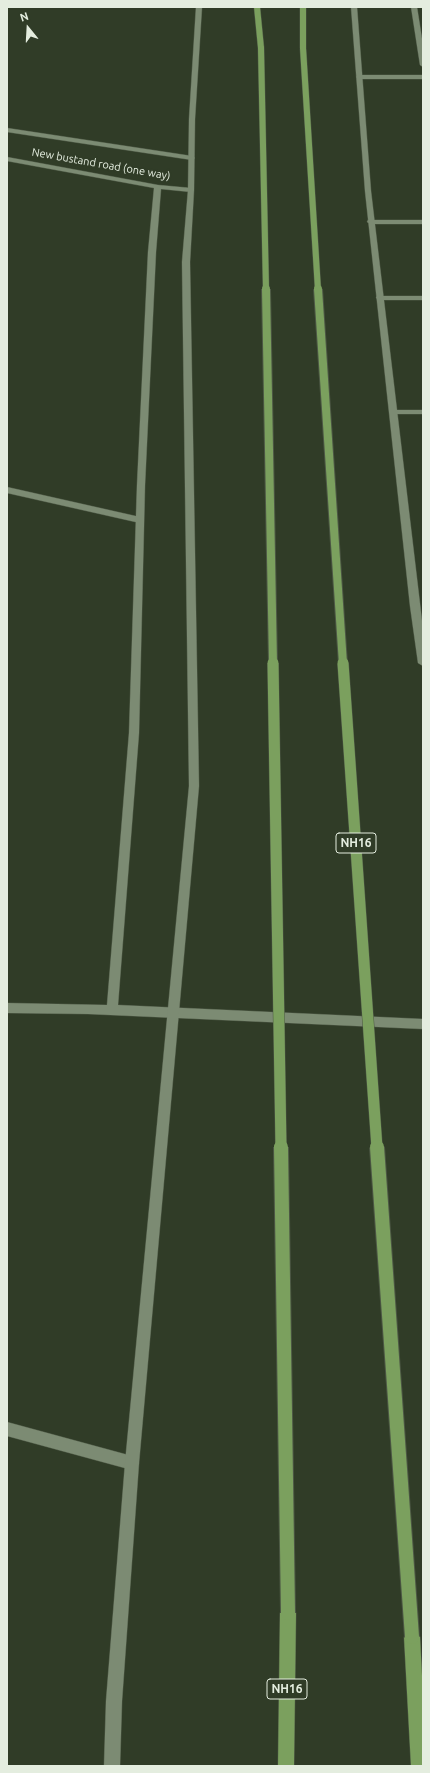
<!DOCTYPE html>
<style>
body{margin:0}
#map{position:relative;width:430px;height:1773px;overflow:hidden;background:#303c27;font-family:Ubuntu,sans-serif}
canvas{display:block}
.frame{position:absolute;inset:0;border:8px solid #e4eddf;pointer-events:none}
.north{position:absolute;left:8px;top:8px;width:40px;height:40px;-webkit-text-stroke:3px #303c27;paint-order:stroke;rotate:342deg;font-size:11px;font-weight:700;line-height:16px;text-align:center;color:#e4eddf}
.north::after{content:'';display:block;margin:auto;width:14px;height:18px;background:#e4eddf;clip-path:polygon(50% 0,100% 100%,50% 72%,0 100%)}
</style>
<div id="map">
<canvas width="430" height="1773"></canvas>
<div class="frame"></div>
<div class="north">N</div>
</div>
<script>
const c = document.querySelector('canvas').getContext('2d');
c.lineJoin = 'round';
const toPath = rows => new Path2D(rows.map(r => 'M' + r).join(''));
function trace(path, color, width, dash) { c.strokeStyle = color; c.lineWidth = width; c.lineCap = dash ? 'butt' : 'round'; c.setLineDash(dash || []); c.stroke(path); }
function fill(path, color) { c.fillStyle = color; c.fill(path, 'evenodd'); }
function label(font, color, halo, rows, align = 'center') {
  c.font = font + ' Ubuntu,sans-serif'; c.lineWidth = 4; c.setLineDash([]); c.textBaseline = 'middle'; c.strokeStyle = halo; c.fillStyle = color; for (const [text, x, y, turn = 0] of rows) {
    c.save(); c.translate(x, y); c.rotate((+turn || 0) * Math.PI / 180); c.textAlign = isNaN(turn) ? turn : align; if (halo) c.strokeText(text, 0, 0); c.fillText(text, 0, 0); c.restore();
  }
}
const service = toPath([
 [7,487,140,517,144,520,140,523,7,493,7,487]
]);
const minor = toPath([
 [411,7,417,7,423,45,423,67,420,65,411,7],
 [423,75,423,79,359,79,356,77,359,75,423,75],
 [7,128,192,156,195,158,192,160,7,132,7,128],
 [7,157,158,185,191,188,194,190,191,192,161,189,156,252,145,485,139,733,118,1005,423,1019,423,1029,88,1014,7,1013,7,1003,107,1005,129,733,137,485,148,252,154,188,7,161,7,157],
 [368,220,423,220,423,224,371,224,367,222,368,220],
 [377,296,423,296,423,300,380,300,376,298,377,296],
 [390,410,423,410,423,414,390,414,390,410],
 [7,1422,132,1456,137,1458,139,1463,137,1468,132,1470,7,1436,7,1422]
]);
const tertiary = toPath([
 [196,7,202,7,195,119,194,190,190,262,199,786,139,1463,122,1701,120,1766,104,1766,106,1701,125,1463,189,786,182,262,188,190,189,119,196,7],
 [351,7,357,7,371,191,423,629,423,666,418,663,410,606,365,191,351,7]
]);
const trunk = toPath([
 [254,7,260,7,264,48,261,50,258,48,254,7],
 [300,7,306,7,306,48,303,50,300,48,300,7],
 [288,1605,293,1608,296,1613,294,1766,278,1766,280,1613,283,1608,288,1605],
 [412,1629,417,1632,420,1637,423,1695,423,1766,411,1766,404,1637,407,1632,412,1629]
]);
const trunkBridgeFar3 = toPath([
 [261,48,266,290],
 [303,48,318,290]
]);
const trunkBridgeFar2 = toPath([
 [266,289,273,664],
 [318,289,343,664]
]);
const trunkBridgeFar1 = toPath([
 [273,663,281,1148],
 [343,663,377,1148]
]);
const trunkBridge = toPath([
 [281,1147,288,1613],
 [377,1147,412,1637]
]);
const farStreetnames = [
 ["New bustand road (one way)",101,164,10]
];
const shields = [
 [356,843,40],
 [287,1689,40]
];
const shieldNames = [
 ["NH16",356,843],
 ["NH16",287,1689]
];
trace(service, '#4d5845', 1);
trace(minor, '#4d5845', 1);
trace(tertiary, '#4d5845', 1);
trace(trunk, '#4d5845', 1);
fill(service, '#7c8b73');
fill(minor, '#7c8b73');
fill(tertiary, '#7c8b73');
fill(trunk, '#7ba05e');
trace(trunkBridgeFar3, '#4d5845', 7, []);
trace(trunkBridgeFar2, '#4d5845', 10, []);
trace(trunkBridgeFar1, '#4d5845', 12, []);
trace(trunkBridge, '#4d5845', 16, []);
trace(trunkBridgeFar3, '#7ba05e', 6);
trace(trunkBridgeFar2, '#7ba05e', 8);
trace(trunkBridgeFar1, '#7ba05e', 11);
trace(trunkBridge, '#7ba05e', 14);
label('11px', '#e4eddf', '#303c27', farStreetnames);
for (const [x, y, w] of shields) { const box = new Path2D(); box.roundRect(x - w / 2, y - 10, w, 20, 3); c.fillStyle = '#303c27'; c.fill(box); trace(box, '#e4eddf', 1); }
label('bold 12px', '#e4eddf', null, shieldNames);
</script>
